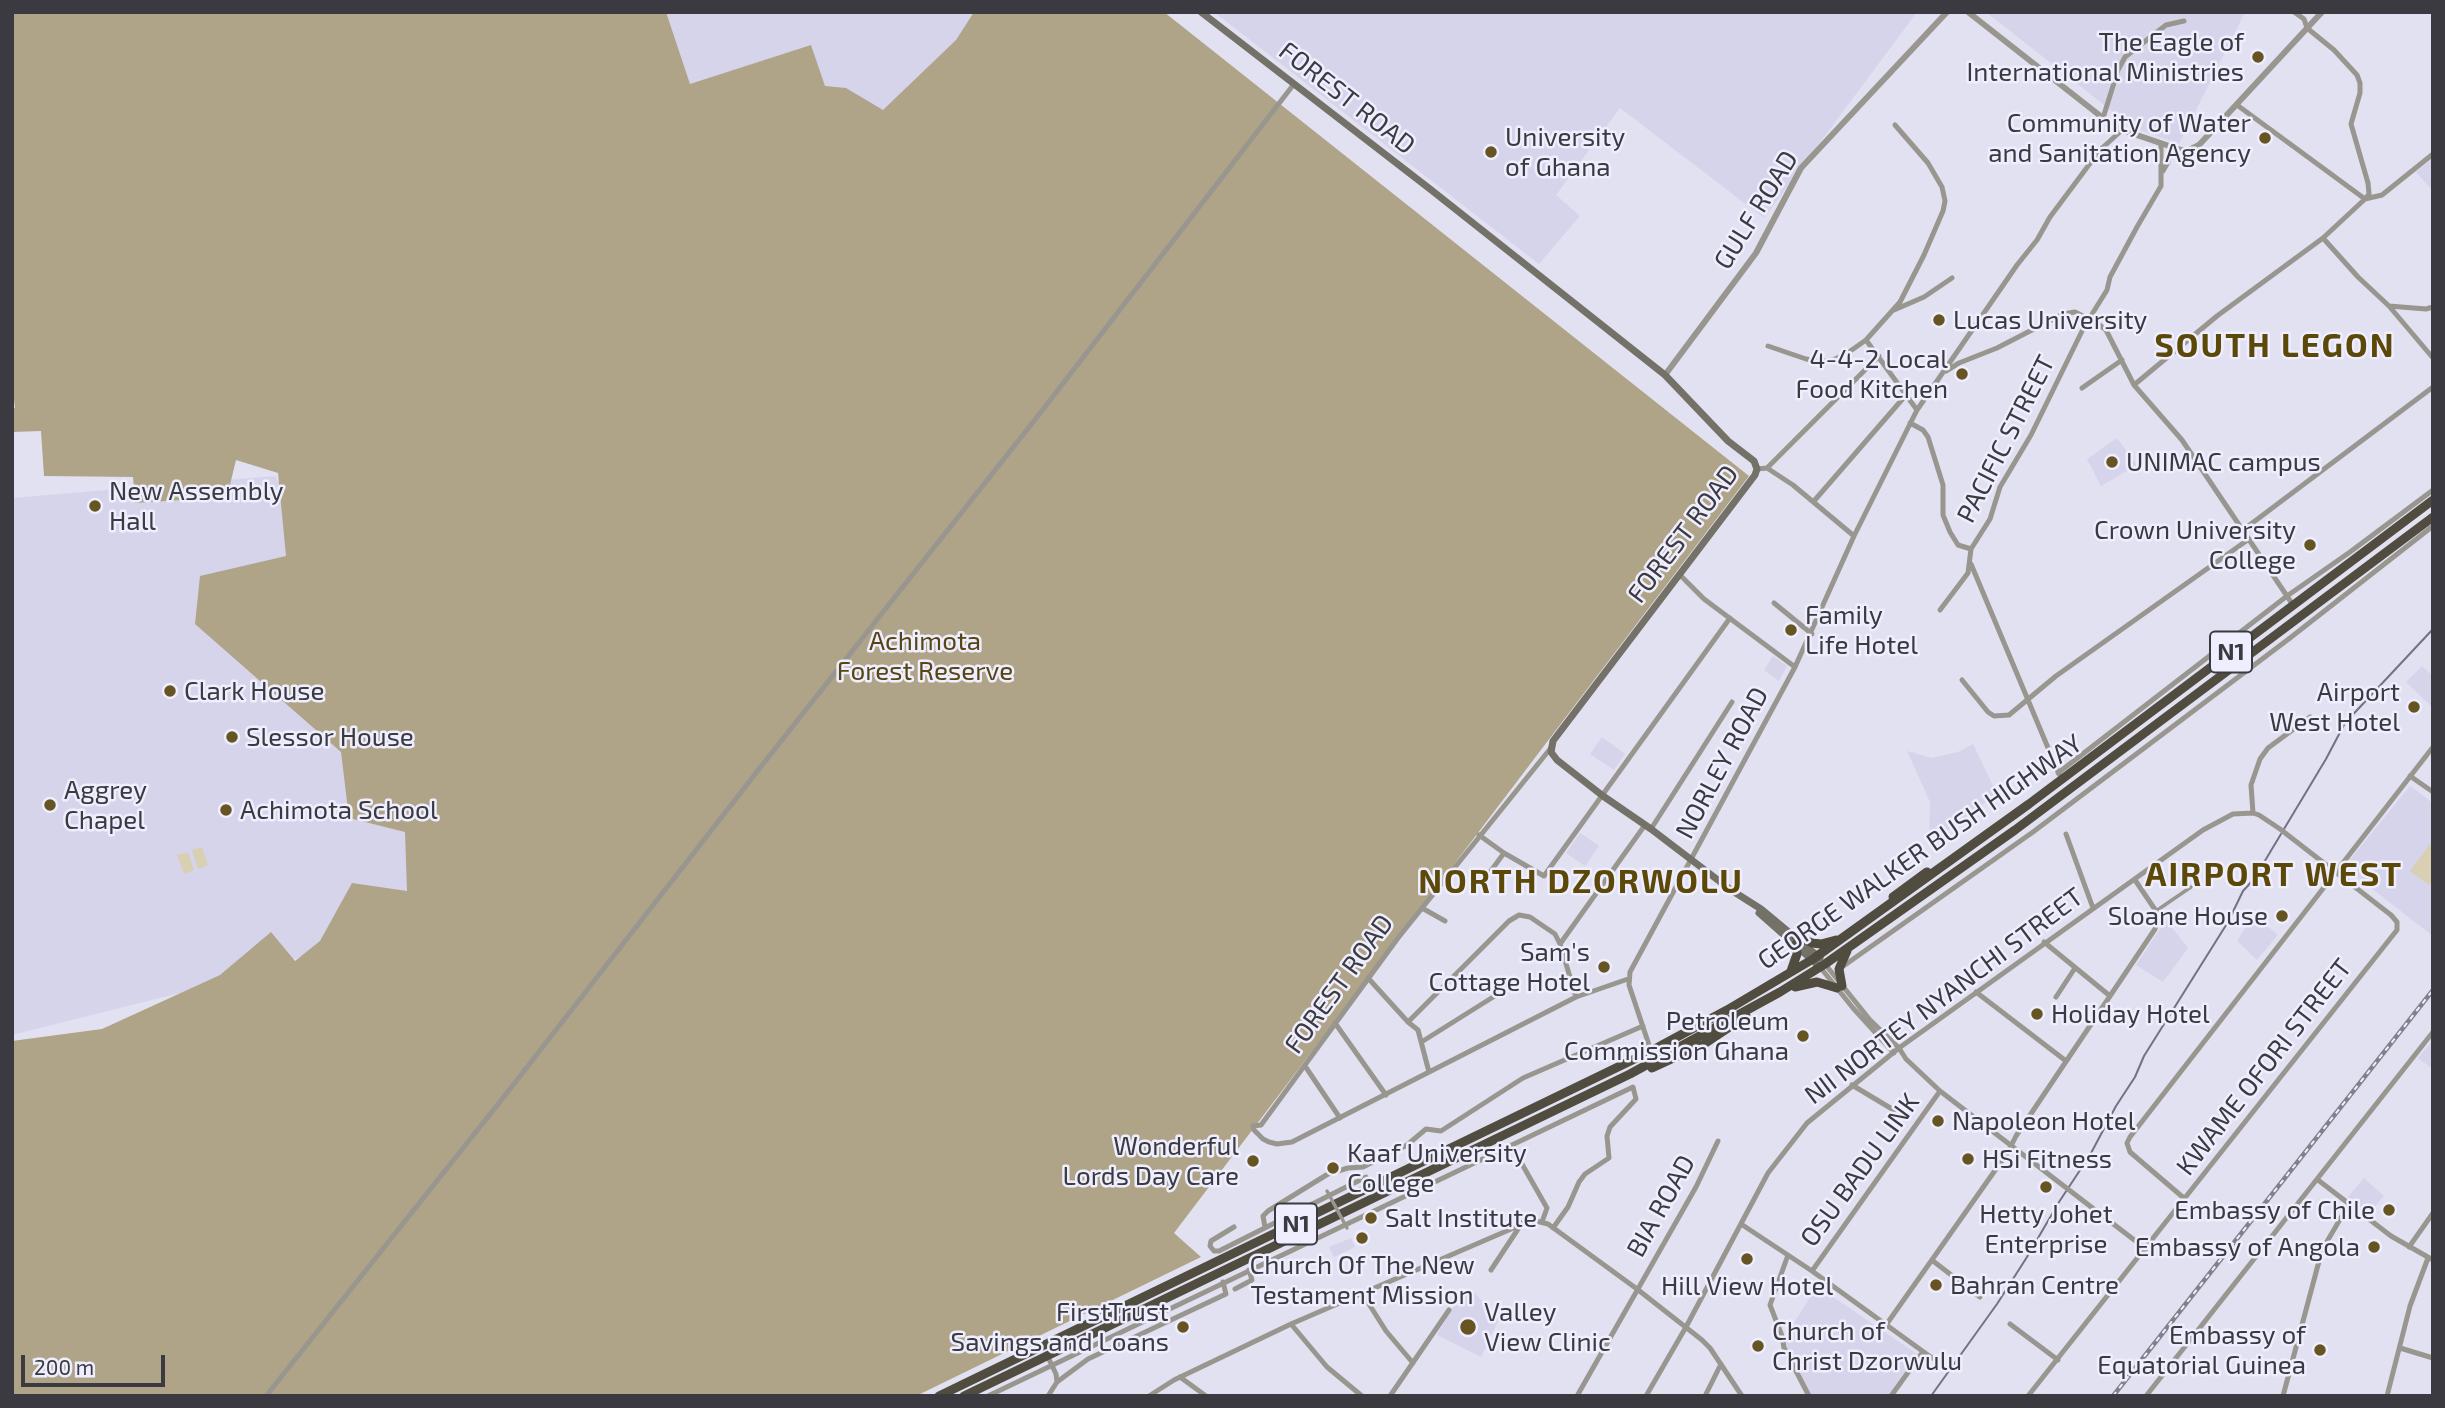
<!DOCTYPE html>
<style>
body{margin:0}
#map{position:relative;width:2445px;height:1408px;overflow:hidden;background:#e1e1f1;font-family:"Exo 2",sans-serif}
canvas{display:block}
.frame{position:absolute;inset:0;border:14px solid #3a3a40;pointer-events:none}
.scale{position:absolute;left:21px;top:1355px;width:144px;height:32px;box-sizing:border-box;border:4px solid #3a3a40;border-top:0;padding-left:9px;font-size:21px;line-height:24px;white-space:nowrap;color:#3a3a40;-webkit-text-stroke:5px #efeefe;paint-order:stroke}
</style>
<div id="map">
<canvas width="2445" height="1408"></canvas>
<div class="frame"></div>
<div class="scale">200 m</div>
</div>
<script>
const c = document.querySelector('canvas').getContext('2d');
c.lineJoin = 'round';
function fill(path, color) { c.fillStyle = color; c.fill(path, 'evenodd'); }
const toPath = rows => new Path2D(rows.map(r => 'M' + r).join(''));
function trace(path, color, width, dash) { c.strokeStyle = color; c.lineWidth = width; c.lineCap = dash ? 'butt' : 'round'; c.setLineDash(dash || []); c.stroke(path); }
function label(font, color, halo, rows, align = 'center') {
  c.font = font + ' "Exo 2",sans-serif'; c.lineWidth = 5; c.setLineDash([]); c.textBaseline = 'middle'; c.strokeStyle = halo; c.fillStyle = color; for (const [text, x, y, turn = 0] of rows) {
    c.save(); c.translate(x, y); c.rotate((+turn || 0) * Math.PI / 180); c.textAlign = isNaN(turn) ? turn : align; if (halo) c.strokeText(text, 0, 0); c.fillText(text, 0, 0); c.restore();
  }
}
const built = toPath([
 [531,12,1112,12,888,288],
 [1214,12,1917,12,1764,218,1620,108,1556,195,1580,216,1539,264],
 [1986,12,2245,12,2179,144,2132,127],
 [2433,158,2433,191,2416,172],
 [2117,438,2137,465,2101,486,2087,459],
 [275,476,427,711,452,909,212,985,12,1035,12,498],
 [1773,656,1787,666,1779,681,1764,670],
 [2422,666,2433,676,2433,708,2406,682],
 [1602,737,1625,754,1614,770,1590,754],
 [1973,744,1997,794,1929,844,1930,802,1907,751,1932,758,1958,752],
 [2410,786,2433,803,2433,936,2344,867],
 [1580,833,1599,846,1585,866,1566,853],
 [2253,915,2278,935,2257,960,2237,941],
 [2166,920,2188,948,2163,982,2136,965],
 [2433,987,2433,994,2126,1384,2116,1396,2111,1396],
 [2433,1040,2433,1069,2418,1058],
 [2364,1178,2384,1196,2369,1214,2348,1197],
 [1351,1238,1355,1247,1334,1257,1329,1247],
 [1817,1286,1917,1354,1888,1396,1811,1396,1781,1344],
 [1469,1287,1499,1319,1481,1357,1437,1335,1454,1305]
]);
const green = toPath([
 [2431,843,2433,879,2429,885,2410,871],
 [202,847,208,865,198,869,192,850],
 [188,852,194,870,184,874,177,855]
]);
const forest = toPath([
 [12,12,666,12,690,84,811,45,825,86,846,88,883,110,956,40,974,12,1164,12,1749,476,1174,1233,1201,1257,916,1396,12,1396,12,1041,102,1029,220,975,271,932,295,961,320,941,352,883,407,891,405,832,349,818,341,752,195,624,200,576,286,556,278,473,236,460,227,497,135,503,133,477,44,476,41,431,12,432,12,408,15,408,12,383]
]);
const stream = toPath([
 [2284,829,2326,759,2345,723,2433,629],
 [1931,1396,1997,1304,2027,1257,2059,1202,2090,1155,2116,1106,2135,1077,2144,1056,2228,922,2243,891,2254,879,2281,834]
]);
const pedestrian = toPath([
 [2156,911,2191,887]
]);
const minor = toPath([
 [2237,105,2365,199,2369,194,2368,183,2351,124,2360,93,2360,83,2357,75,2334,50,2307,28,2304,19,2294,12],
 [2103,118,2118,70,2125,57,2166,25,2184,21],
 [2163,171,2168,162,2171,148],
 [2323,238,2358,277,2389,306,2433,358],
 [2389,306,2426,309,2433,307],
 [1894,310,1924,297,1952,278],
 [1866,340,1917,410],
 [1768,346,1806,359,1819,361,1833,360,1846,354,1866,340,1900,302,1924,255,1943,211,1945,201,1942,187,1928,163,1895,125],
 [1946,371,1959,363,1997,348,2063,314,2075,312,2097,323,2106,330,2134,385,2182,440,2293,605],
 [2134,385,2217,316,2323,238,2365,199,2382,195,2433,154],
 [2082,388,2122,360],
 [1910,423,1923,430,1928,437,1943,485,1943,515,1950,532,1958,545,1971,549],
 [1767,468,1879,356],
 [1757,469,1767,468,1793,485,1854,536],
 [1814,501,1906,395],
 [2243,530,2433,387],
 [1971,564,2059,774],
 [1680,575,1704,599,1795,667],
 [1774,603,1812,634],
 [1940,610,1968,573,1971,549,1990,519,2000,487,2031,435,2084,327,2107,290,2110,277,2137,227,2161,186,2161,145],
 [1962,680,1988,712,1994,716,2009,715,2056,676,2249,539],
 [1550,749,1398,938,1261,1125,1253,1126,1254,1130,1263,1139,1269,1142,1277,1144,1292,1142,1576,997,1628,979],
 [2058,773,2287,596,2350,552,2433,490],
 [2410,776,2433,792],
 [2253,813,2251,785,2260,759,2268,748,2310,717],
 [1651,829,1732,702],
 [2066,834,2093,908],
 [1479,835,1504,853,1544,876,1730,618],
 [1482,883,1504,853],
 [1422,908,1445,921],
 [2044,942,2110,996],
 [1560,944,1645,825],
 [1825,964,1870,1020,1899,1048,1906,1059,1940,1091,2146,1249],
 [1820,967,1853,1008,1894,1053],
 [1842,967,2033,832,2290,638,2433,526],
 [1368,978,1408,1022,1418,1030,1429,1072],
 [1976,992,2066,1061],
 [2056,997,2075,968],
 [1408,1022,1509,921,1519,915,1530,917,1555,934,1560,944,1576,997],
 [1335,1023,1386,1095],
 [1423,1041,1509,987],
 [1651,1051,1629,985,1630,972,1795,667,1854,536,1917,410,2017,265,2037,240,2050,217,2100,150,2122,130],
 [1305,1066,1340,1118],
 [1852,1085,1902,1115],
 [1518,1157,1547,1208,1542,1222],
 [2318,1180,2391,1236,2433,1260],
 [2185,1199,2130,1152,2127,1143,2130,1137,2433,747],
 [1741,1224,1812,1271,1932,1358],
 [1234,1227,1211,1241,1210,1246,1214,1251,1219,1251,1366,1177],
 [1265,1227,1263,1216,1268,1211,1328,1174,1348,1168,1363,1167,1407,1145,1426,1129,1441,1131,1523,1078,1643,1026],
 [2409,1247,2433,1213],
 [1788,1255,1770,1305,1782,1336,1784,1348,1809,1396],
 [1933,1261,1980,1297],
 [1491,1270,1522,1223],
 [1812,1271,1940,1091],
 [1235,1289,1252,1280,1249,1270],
 [1362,1293,1386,1331,1413,1363],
 [1291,1324,1327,1367,1362,1396],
 [2010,1324,2058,1360],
 [1886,1325,2008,1152,2016,1136,2155,929,2158,916,2156,911,2135,880],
 [2400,1348,2433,1358],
 [1047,1355,1056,1374,1057,1382,1048,1396],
 [1180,1377,1206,1396],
 [1057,1382,1088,1359,1226,1294,1223,1282],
 [266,1396,510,1089,763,764,1041,412,1294,84],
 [988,1396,1633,1087,1636,1099,1610,1127,1607,1136,1609,1158,1585,1174,1579,1182,1568,1207,1553,1228],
 [1149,1396,1174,1380,1291,1324,1532,1220,1548,1224,1637,1289,1702,1340,1710,1348,1742,1396],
 [1390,1396,1449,1310],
 [1577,1396,1696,1187,1718,1141],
 [1646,1396,1686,1327,1768,1173,1807,1123,1899,1048,2203,830,2233,814,2253,813,2259,815,2280,829,2391,915,2397,922,2397,930,2028,1396],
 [1705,1396,1721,1364],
 [1891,1396,1922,1353],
 [2146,1396,2433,1032],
 [2283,1396,2322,1250,2349,1204],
 [2387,1396,2410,1306,2428,1258]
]);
const tertiary = toPath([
 [1968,12,2103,118,2122,130,2181,150,2189,150,2199,145,2322,12],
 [1665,375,1756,253,1801,168,1947,12]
]);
const secondary = toPath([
 [1201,12,1430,189,1665,375,1728,441,1754,461,1757,469,1755,475,1553,741,1551,752,1557,760,1603,796,1651,829,1731,890,1761,909,1820,958],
 [1759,913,1820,967]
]);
const trunk = toPath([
 [1893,897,1927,872],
 [1796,936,1812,943,1821,944,1836,940],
 [1791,971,1797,954,1796,944],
 [1842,986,1839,969,1847,951],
 [1795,987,1817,982,1837,988],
 [1652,1068,1704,1044,1746,1016],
 [939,1396,1651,1051,1727,1010,1813,959,2029,804,2433,500],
 [964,1396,1630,1074,1780,992,1825,964,2015,830,2433,517]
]);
const rail = toPath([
 [2113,1396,2433,990]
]);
const pedestrianBridge = toPath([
 [1327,1191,1347,1228]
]);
const markers = [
 [2258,57,7,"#665422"],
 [2265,138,7,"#665422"],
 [1491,152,7,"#665422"],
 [1939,320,7,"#665422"],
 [1962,374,7,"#665422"],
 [2112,462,7,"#665422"],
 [95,506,7,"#665422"],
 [2310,545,7,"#665422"],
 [1791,630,7,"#665422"],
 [170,691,7,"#665422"],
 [2414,707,7,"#665422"],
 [232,737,7,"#665422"],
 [50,805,7,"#665422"],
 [226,810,7,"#665422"],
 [2282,916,7,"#665422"],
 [1604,967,7,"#665422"],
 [2037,1014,7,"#665422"],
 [1803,1036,7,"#665422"],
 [1938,1121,7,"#665422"],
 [1968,1159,7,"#665422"],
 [1253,1161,7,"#665422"],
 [1333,1168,7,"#665422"],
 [2046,1187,7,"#665422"],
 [2389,1210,7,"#665422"],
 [1371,1218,7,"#665422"],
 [1362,1238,7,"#665422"],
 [2374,1247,7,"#665422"],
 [1747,1259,7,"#665422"],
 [1936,1285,7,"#665422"],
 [1183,1327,7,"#665422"],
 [1468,1327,9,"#665422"],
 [1758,1346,7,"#665422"],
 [2320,1350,7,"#665422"]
];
const shields = [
 [2231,652,42],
 [1296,1224,42]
];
const shieldNames = [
 ["N1",2231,652],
 ["N1",1296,1224]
];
const poiNames = [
 ["The Eagle of",2244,42,"right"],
 ["International Ministries",2244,72,"right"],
 ["Community of Water",2251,123,"right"],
 ["and Sanitation Agency",2251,153,"right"],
 ["University",1505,137],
 ["of Ghana",1505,167],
 ["Lucas University",1953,320],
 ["4-4-2 Local",1948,359,"right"],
 ["Food Kitchen",1948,389,"right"],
 ["UNIMAC campus",2126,462],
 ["New Assembly",109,491],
 ["Hall",109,521],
 ["Crown University",2296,530,"right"],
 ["College",2296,560,"right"],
 ["Family",1805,615],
 ["Life Hotel",1805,645],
 ["Clark House",184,691],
 ["Airport",2400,692,"right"],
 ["West Hotel",2400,722,"right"],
 ["Slessor House",246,737],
 ["Aggrey",64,790],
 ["Chapel",64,820],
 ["Achimota School",240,810],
 ["Sloane House",2268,916,"right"],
 ["Sam's",1590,952,"right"],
 ["Cottage Hotel",1590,982,"right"],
 ["Holiday Hotel",2051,1014],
 ["Petroleum",1789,1021,"right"],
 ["Commission Ghana",1789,1051,"right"],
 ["Napoleon Hotel",1952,1121],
 ["Wonderful",1239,1146,"right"],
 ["Lords Day Care",1239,1176,"right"],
 ["Kaaf University",1347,1153],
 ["College",1347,1183],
 ["HSi Fitness",1982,1159],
 ["Embassy of Chile",2375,1210,"right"],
 ["Hetty Johet",2046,1214,"center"],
 ["Enterprise",2046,1244,"center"],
 ["Salt Institute",1385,1218],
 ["Embassy of Angola",2360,1247,"right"],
 ["Church Of The New",1362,1265,"center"],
 ["Testament Mission",1362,1295,"center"],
 ["Bahran Centre",1950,1285],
 ["Hill View Hotel",1747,1286,"center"],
 ["FirstTrust",1169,1312,"right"],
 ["Savings and Loans",1169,1342,"right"],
 ["Valley",1484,1312],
 ["View Clinic",1484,1342],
 ["Church of",1772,1331],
 ["Christ Dzorwulu",1772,1361],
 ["Embassy of",2306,1335,"right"],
 ["Equatorial Guinea",2306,1365,"right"]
];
const streetNames = [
 ["FOREST ROAD",1347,98,38],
 ["GULF ROAD",1756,210,-58],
 ["PACIFIC STREET",2006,439,-63],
 ["FOREST ROAD",1683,534,-53],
 ["NORLEY ROAD",1722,763,-62],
 ["GEORGE WALKER BUSH HIGHWAY",1920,852,-35],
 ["FOREST ROAD",1339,984,-54],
 ["NII NORTEY NYANCHI STREET",1944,996,-37],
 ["KWAME OFORI STREET",2264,1067,-52],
 ["OSU BADU LINK",1860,1170,-54],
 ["BIA ROAD",1661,1206,-61]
];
const parkNames = [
 ["Achimota",925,641],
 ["Forest Reserve",925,671]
];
const districtNames = [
 ["SOUTH LEGON",2275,346],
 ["AIRPORT WEST",2274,875],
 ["NORTH DZORWOLU",1581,882]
];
fill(built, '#d6d4eb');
fill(green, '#d9cfb3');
fill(forest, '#afa488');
trace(stream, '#727186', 2);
trace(pedestrian, '#98968f', 3.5);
trace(minor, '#98968f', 5);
trace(tertiary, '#98968f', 6);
trace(secondary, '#747168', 7);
trace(trunk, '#504c40', 9);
trace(rail, '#81818b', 4.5);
trace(rail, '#efeefe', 2, [5]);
trace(pedestrianBridge, '#98968f', 3.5);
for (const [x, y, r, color] of markers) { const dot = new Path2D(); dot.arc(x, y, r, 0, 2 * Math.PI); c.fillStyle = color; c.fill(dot); trace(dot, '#efeefe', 2.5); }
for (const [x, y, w] of shields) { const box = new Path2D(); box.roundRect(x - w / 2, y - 20.5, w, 41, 5); c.fillStyle = '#efeefe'; c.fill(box); trace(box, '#3a3a40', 2); }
label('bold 24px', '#3a3a40', null, shieldNames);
label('26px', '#3a3a40', '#efeefe', poiNames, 'left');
label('26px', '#3a3a40', '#efeefe', streetNames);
label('26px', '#574613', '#efeefe', parkNames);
c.letterSpacing = '2px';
label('bold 33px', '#5c4909', '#efeefe', districtNames);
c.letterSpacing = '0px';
</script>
